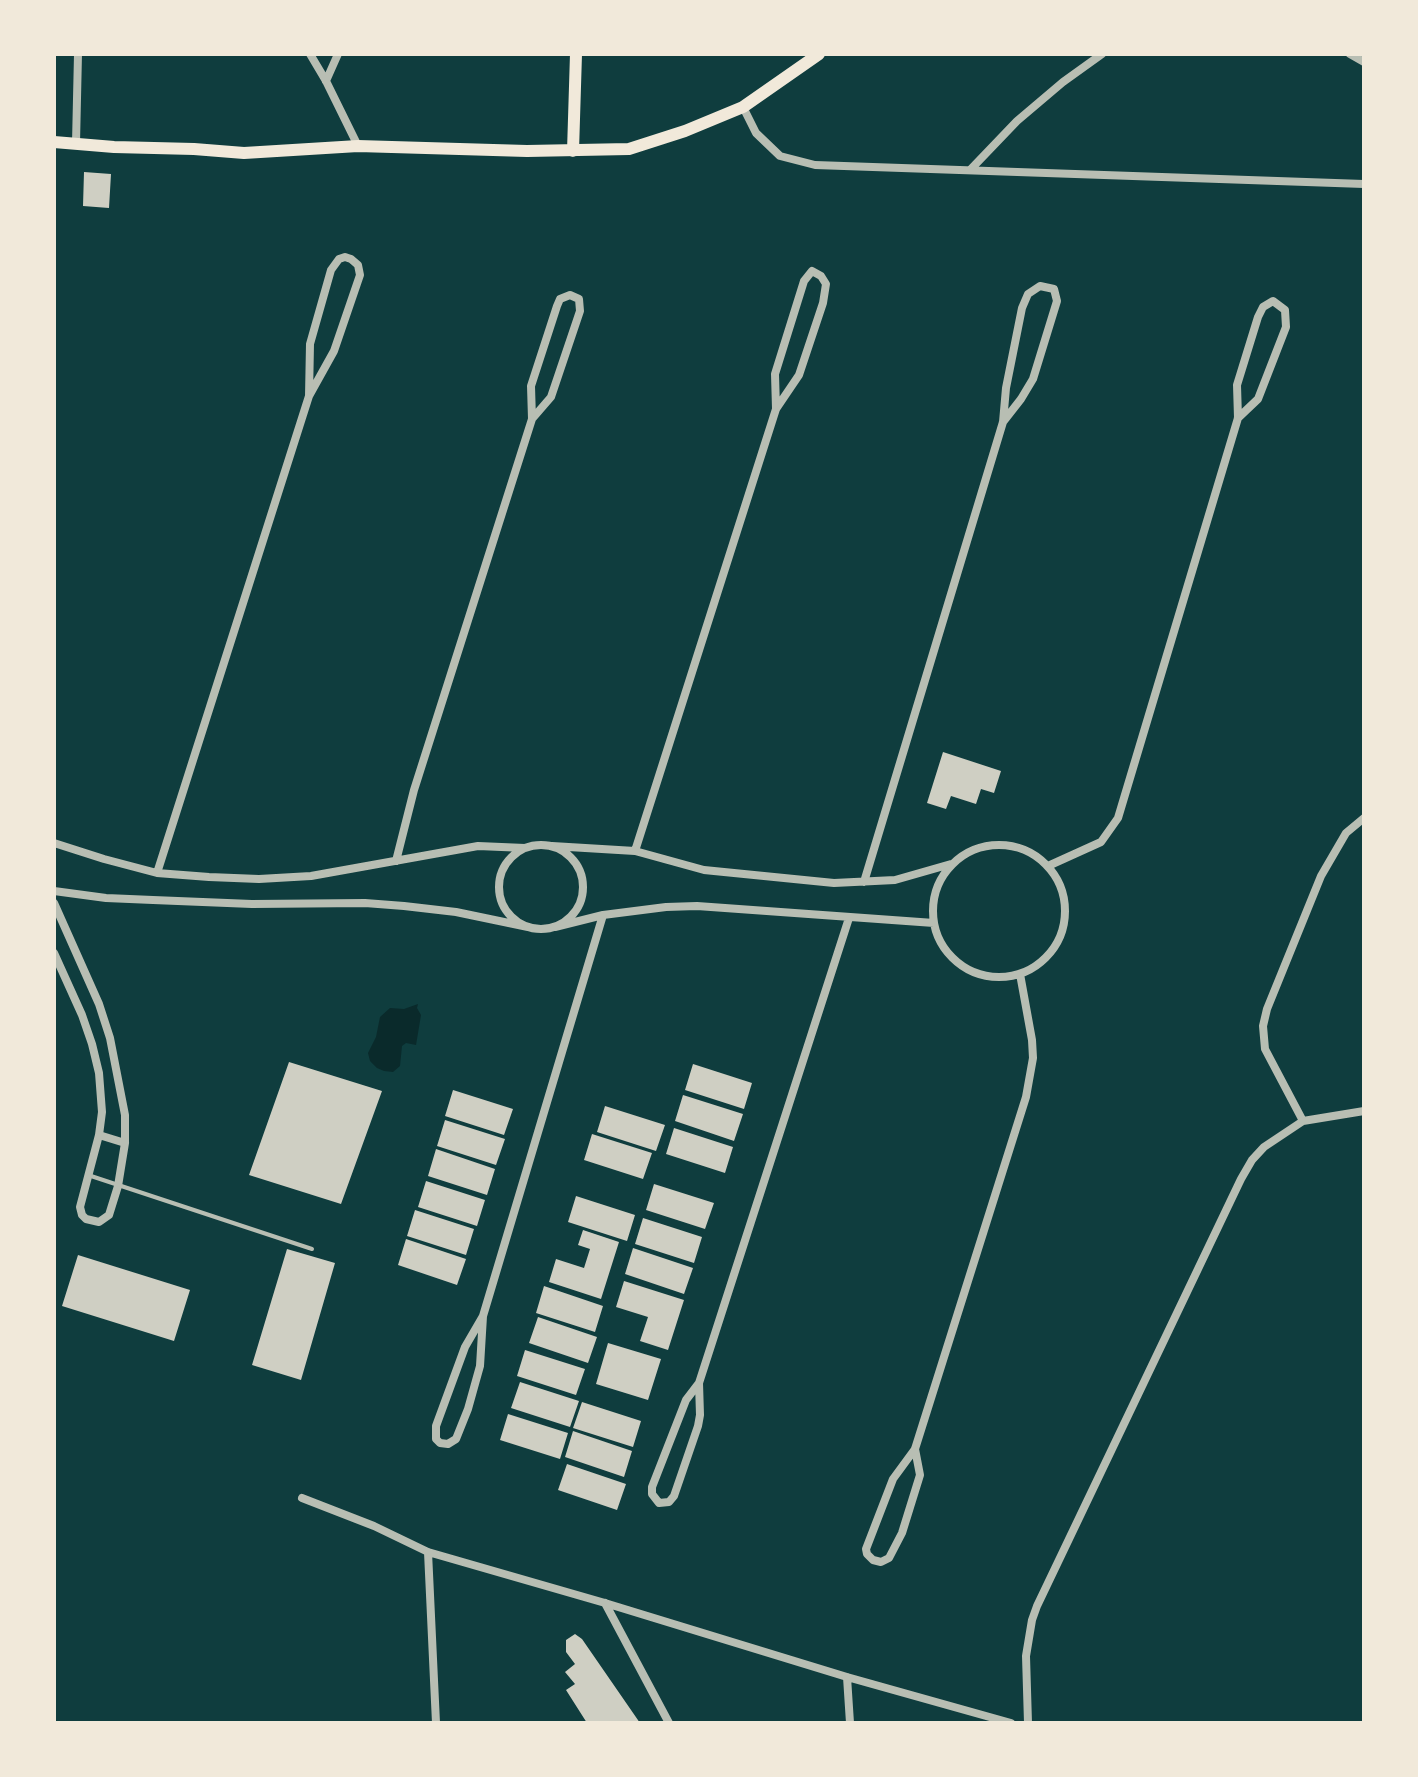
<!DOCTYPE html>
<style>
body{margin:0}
#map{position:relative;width:1418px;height:1777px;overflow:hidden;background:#0f3d3e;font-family:"Sofia Sans Condensed",sans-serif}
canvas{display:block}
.frame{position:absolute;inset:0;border:56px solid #f1e9da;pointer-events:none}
</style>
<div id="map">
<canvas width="1418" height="1777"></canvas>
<div class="frame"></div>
</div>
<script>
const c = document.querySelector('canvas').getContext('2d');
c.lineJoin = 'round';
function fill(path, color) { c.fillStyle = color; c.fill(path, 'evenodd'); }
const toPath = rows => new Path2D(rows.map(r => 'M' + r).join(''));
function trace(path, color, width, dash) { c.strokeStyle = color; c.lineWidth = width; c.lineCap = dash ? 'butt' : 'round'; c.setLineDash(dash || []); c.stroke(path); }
const water = toPath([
 [418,1004,417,1008,421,1015,416,1045,406,1043,402,1046,400,1066,393,1072,384,1071,377,1068,370,1061,368,1053,376,1037,380,1017,390,1008,404,1009]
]);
const building = toPath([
 [84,172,111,174,109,208,83,206],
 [943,752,1001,771,994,793,981,789,976,804,951,796,946,809,927,803],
 [289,1062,382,1091,341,1204,249,1175],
 [693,1064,752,1083,744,1109,685,1090],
 [453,1090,513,1109,504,1135,445,1116],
 [683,1095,743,1114,734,1141,675,1121],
 [605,1106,665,1125,656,1151,597,1132],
 [445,1120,505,1139,496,1165,437,1146],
 [674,1128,733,1147,725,1173,666,1154],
 [592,1134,652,1153,643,1179,584,1160],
 [436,1149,495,1169,487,1195,428,1176],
 [426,1181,485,1200,477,1226,418,1207],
 [654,1184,714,1203,705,1229,646,1210],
 [576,1196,635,1215,627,1241,568,1222],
 [415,1210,474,1229,466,1255,407,1236],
 [643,1218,702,1237,694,1263,635,1244],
 [583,1230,619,1242,601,1299,549,1282,556,1259,584,1268,590,1249,578,1245],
 [406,1239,466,1259,457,1285,398,1265],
 [633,1248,693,1268,684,1294,625,1274],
 [287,1249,335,1263,301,1380,252,1365],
 [78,1255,190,1290,174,1341,62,1306],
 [624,1281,684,1300,668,1350,640,1341,648,1317,616,1307],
 [544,1286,603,1306,595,1332,536,1313],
 [538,1317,597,1337,588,1363,529,1343],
 [608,1343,661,1359,648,1400,596,1384],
 [525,1350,585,1369,576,1395,517,1376],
 [520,1382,579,1401,570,1427,511,1408],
 [582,1402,641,1421,633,1447,573,1428],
 [508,1414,568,1433,560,1459,500,1440],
 [573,1431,632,1451,624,1477,565,1457],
 [567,1464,626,1484,617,1510,558,1490],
 [575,1634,582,1639,640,1723,587,1723,566,1690,575,1684,565,1672,575,1664,566,1652,566,1640]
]);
const service = toPath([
 [91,1176,312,1249]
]);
const minor = toPath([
 [310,54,326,81,358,146],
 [1350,54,1364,62],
 [326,81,338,54],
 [743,107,756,133,780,156,815,165,1364,184],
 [76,143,78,54],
 [971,169,1017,121,1063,82,1102,54],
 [54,843,104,859,157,873,209,877,259,879,311,876,478,846,525,848],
 '933 911a66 66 0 1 1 132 0a66 66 0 1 1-132 0Z',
 '499 887a42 42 0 1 1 84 0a42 42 0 1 1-84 0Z',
 [552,846,635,851,704,870,834,883,895,880,951,864],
 [635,851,776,409,799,375,823,303,826,284,821,276,812,271,804,281,775,374,776,409],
 [396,861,414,790,532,419,531,386,557,306,560,299,570,295,579,299,580,311,551,397,532,419],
 [1048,866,1101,842,1118,818,1238,418,1237,385,1258,317,1263,307,1273,301,1285,310,1286,327,1258,399,1238,418],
 [157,873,309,396,334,351,360,275,358,265,351,259,345,257,339,259,331,270,310,344,309,396],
 [864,882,1003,422,1006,388,1022,308,1028,294,1040,286,1054,289,1057,301,1033,379,1021,399,1003,422],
 [54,891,106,898,153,900,252,904,365,903,404,906,456,912,528,927],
 [54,903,99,1004,110,1038,125,1115,125,1143,118,1186,109,1215,99,1222,86,1219,82,1215,80,1207,99,1135,102,1112,99,1073,92,1044,82,1015,54,953],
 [555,927,603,915,666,907,697,906,934,923],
 [1303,1121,1265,1049,1263,1026,1267,1009,1321,876,1346,833,1364,818],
 [99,1135,125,1143],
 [483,1316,480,1366,468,1409,456,1439,448,1444,440,1443,436,1439,436,1426,465,1347,483,1316,603,915],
 [699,1383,686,1400,652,1487,652,1494,659,1503,669,1502,674,1496,698,1426,700,1415,699,1383,849,918],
 [915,1449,920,1475,902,1533,889,1558,881,1562,873,1560,867,1554,866,1549,893,1479,915,1449,1026,1097,1033,1058,1032,1040,1020,974],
 [302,1498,374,1526,428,1552,605,1603,847,1677,1011,1723],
 [428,1552,436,1723],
 [605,1603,669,1723],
 [847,1677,850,1723],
 [1028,1723,1026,1656,1032,1620,1037,1606,1241,1179,1252,1160,1264,1147,1303,1121,1364,1111]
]);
const secondary = toPath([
 [54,142,114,147,194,149,244,153,358,146,527,151,629,149,685,131,743,107,819,54],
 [573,151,576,54]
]);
fill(water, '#0a2a2b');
fill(building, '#cfcfc3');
trace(service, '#b8beb3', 4);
trace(minor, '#b8beb3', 8);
trace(secondary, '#f1e9da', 12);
</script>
